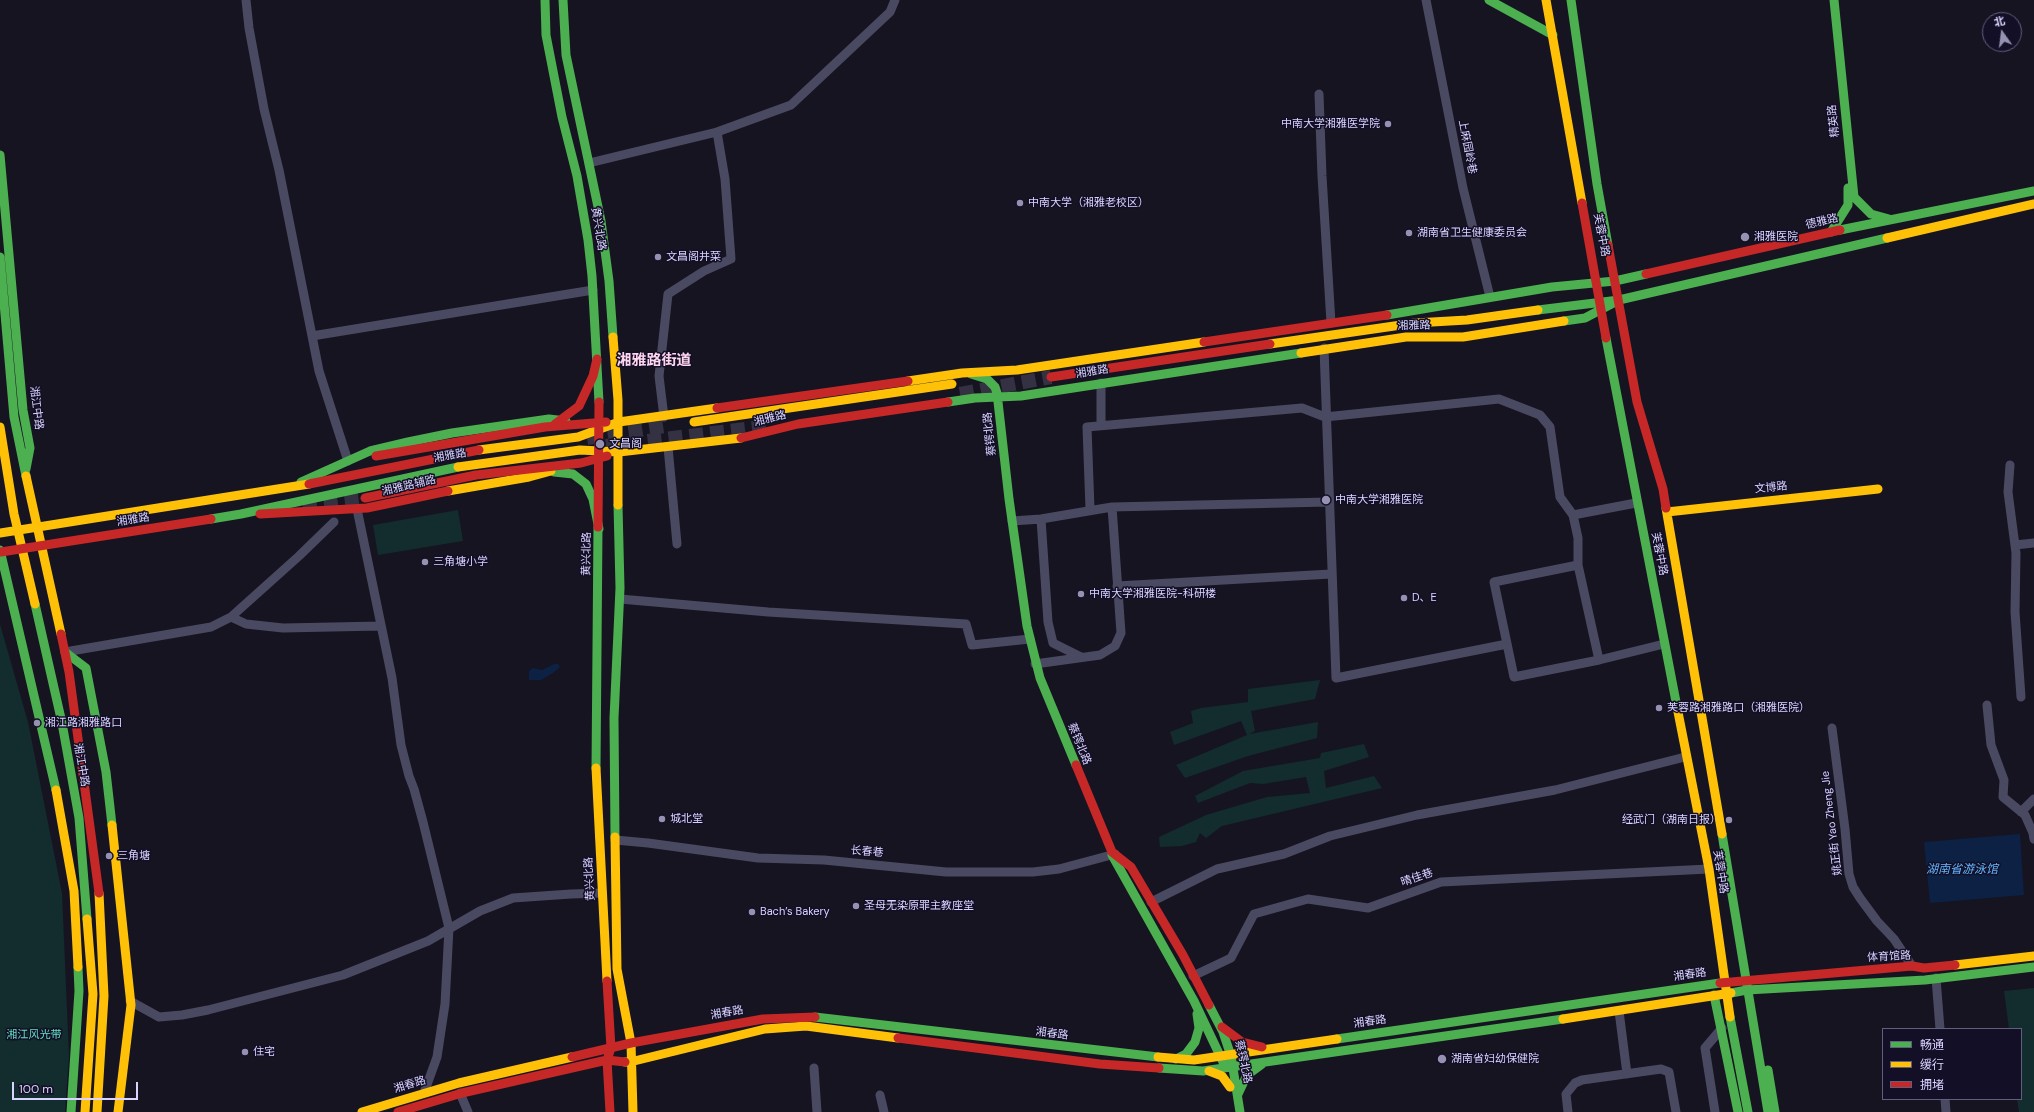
<!DOCTYPE html>
<meta charset="utf-8">
<style>
body{margin:0}
#map{position:relative;width:2034px;height:1112px;overflow:hidden;background:#161421;font-family:"DM Sans","Noto Sans SC",sans-serif}
canvas{display:block}
.legend{position:absolute;left:1882px;top:1028px;width:140px;height:72px;box-sizing:border-box;background:#130f26;border:1px solid #625e7d;margin:0;padding:5px 7px;list-style:none;font-size:12px;color:#d9d4ff}
.legend li{display:flex;align-items:center;gap:8px;height:20px}
.legend b{width:20px;border:1px solid #625e7d}
.north{position:absolute;left:1982px;top:12px;width:40px;height:40px;box-sizing:border-box;background:#130f26;border:1px solid #625e7d;border-radius:50%;rotate:346deg;font-size:11px;font-weight:700;line-height:16px;text-align:center;color:#d9d4ff}
.north::after{content:'';display:block;margin:auto;width:14px;height:18px;background:#9591b1;clip-path:polygon(50% 0,100% 100%,50% 72%,0 100%)}
.scale{position:absolute;left:12px;top:1082px;width:126px;height:18px;box-sizing:border-box;border:2px solid #d9d4ff;border-top:0;padding-left:5px;font-size:12px;line-height:14px;white-space:nowrap;color:#d9d4ff;-webkit-text-stroke:3px #130f26;paint-order:stroke}
</style>
<div id="map">
<canvas width="2034" height="1112"></canvas>
<ul class="legend">
<li><b style="height:5px;background:#4caf50"></b>畅通</li>
<li><b style="height:5px;background:#ffc107"></b>缓行</li>
<li><b style="height:5px;background:#c62828"></b>拥堵</li>
</ul>
<div class="north">北</div>
<div class="scale">100 m</div>
</div>
<script>
const c = document.querySelector('canvas').getContext('2d');
c.lineJoin = 'round';
function fill(path, color) { c.fillStyle = color; c.fill(path, 'evenodd'); }
const toPath = rows => new Path2D(rows.map(r => 'M' + r).join(''));
function trace(path, color, width, dash) { c.strokeStyle = color; c.lineWidth = width; c.lineCap = dash ? 'butt' : 'round'; c.setLineDash(dash || []); c.stroke(path); }
function label(font, color, halo, rows, align = 'center') {
  c.font = font + ' "DM Sans","Noto Sans SC",sans-serif'; c.lineWidth = 3; c.setLineDash([]); c.textBaseline = 'middle'; c.strokeStyle = halo; c.fillStyle = color; for (const [text, x, y, turn = 0] of rows) {
    c.save(); c.translate(x, y); c.rotate((+turn || 0) * Math.PI / 180); c.textAlign = isNaN(turn) ? turn : align; if (halo) c.strokeText(text, 0, 0); c.fillText(text, 0, 0); c.restore();
  }
}
const green = toPath([
 [458,510,463,541,378,555,373,525],
 [0,624,28,722,62,893,69,1056,65,1112,0,1112],
 [1320,680,1315,699,1251,711,1255,731,1249,734,1318,722,1317,738,1248,756,1185,778,1176,765,1247,735,1241,721,1174,745,1170,732,1193,723,1191,711,1201,708,1248,702,1248,689],
 [1364,744,1369,757,1324,771,1326,788,1374,776,1382,788,1222,826,1206,838,1200,833,1196,842,1182,846,1160,847,1159,837,1206,815,1267,797,1310,793,1306,777,1263,784,1250,783,1198,803,1195,796,1243,771,1320,758,1321,753],
 [2034,988,2034,1112,2019,1112,2017,1099,2021,1099,2021,1029,2009,1029,2004,991]
]);
const water = toPath([
 [554,664,558,664,560,667,553,673,541,680,529,680,529,671,533,668,542,670],
 [2020,834,2024,895,1930,903,1924,842]
]);
const primaryTunnel = toPath([
 [960,394,1051,377],
 [587,438,665,426],
 [606,446,770,426],
 [303,506,365,498]
]);
const street = toPath([
 [246,0,249,28,264,109,279,170,319,371,348,461],
 [1426,0,1463,188,1490,297],
 [1319,94,1322,176,1331,323],
 [589,163,717,132,791,105,890,12,895,0],
 [312,336,593,290],
 [1324,348,1336,678,1507,644],
 [664,417,659,376,668,294,704,271,731,259,725,179,717,132],
 [1101,425,1101,383],
 [668,447,677,544],
 [2010,465,2008,492,2016,553,2015,612,2021,697],
 [357,509,392,678,401,745,409,776,414,789,423,822,449,928,445,1004,437,1057,424,1093],
 [1090,509,1087,427,1302,408,1325,417,1499,399,1540,415,1550,427,1560,497,1573,515,1578,538,1578,565,1599,660],
 [1573,515,1636,503],
 [1041,519,1048,622,1053,643,1081,657],
 [1012,521,1041,519,1112,507,1328,502],
 [2015,545,2034,543],
 [1578,565,1494,582,1514,677,1599,660,1664,644],
 [1117,586,1331,574],
 [620,599,768,612,966,624,972,645,1030,639],
 [231,617,246,624,283,628,381,626],
 [65,652,211,627,231,617,299,556,334,522],
 [1035,664,1100,655,1115,646,1121,633,1112,507],
 [1987,705,1991,745,2004,780,2003,797,2025,815,2033,833,2034,839],
 [1832,728,1845,829,1849,874,1853,887,1860,898,1877,921,1894,939,1912,966],
 [2021,812,2034,799],
 [615,840,648,843,758,858,824,860,946,872,1033,872,1059,869,1115,854],
 [1151,902,1217,869,1284,854,1330,836,1417,815,1555,790,1685,757],
 [1193,976,1231,958,1254,914,1308,899,1368,908,1441,882,1709,869],
 [1936,978,1940,1029],
 [130,1001,159,1017,182,1015,208,1010,343,975,428,941,480,911,513,898,571,894,602,893],
 [1619,1011,1627,1074],
 [814,1068,817,1112],
 [460,1093,468,1112],
 [880,1095,884,1112],
 [1945,1099,1946,1112],
 [1568,1112,1566,1094,1575,1083,1582,1080,1661,1069,1669,1072,1676,1112],
 [1715,1112,1705,1048,1722,1028]
]);
const fast = toPath([
 [545,0,546,35,562,117,577,176,588,240,592,276,599,402],
 [563,0,566,55,601,221,609,281,613,337],
 [1489,0,1553,35],
 [1571,0,1597,184,1608,245],
 [1834,0,1854,197,1871,214,1889,219],
 [0,155,23,410,30,448,26,469],
 [1840,230,2034,191],
 [1831,232,1848,205,1848,188],
 [0,257,14,417,26,476],
 [1538,310,1619,300,1887,238],
 [1387,315,1552,287,1615,281,1646,274],
 [1564,321,1585,318,1619,300],
 [1606,338,1677,707],
 [971,374,987,379,995,387,997,393,1009,499,1027,626,1040,678,1076,765],
 [948,402,975,398,1021,396,1301,353],
 [554,472,573,474,586,484,593,499,599,529],
 [301,482,370,451,408,442,452,433,549,419,566,421],
 [211,519,241,514,458,467],
 [0,550,56,790],
 [35,604,62,723,79,818,87,919],
 [65,652,86,668,106,772,112,825],
 [596,768,598,527],
 [1722,834,1768,1112],
 [615,837,614,718,620,588,618,505],
 [1112,855,1194,1001,1223,1062],
 [1731,993,1747,990,1925,980,2034,967],
 [1714,995,1738,1112],
 [1209,1005,1223,1032,1231,1056,1240,1112],
 [815,1017,1158,1057],
 [1730,1017,1748,1112],
 [1337,1039,1720,983],
 [1176,1059,1186,1054,1195,1042,1199,1028,1197,1014],
 [1159,1068,1203,1071,1563,1019],
 [1768,1070,1775,1112],
 [1238,1094,1247,1075,1262,1064],
 [71,1112,79,991,78,967]
]);
const slow = toPath([
 [1546,0,1582,203],
 [1887,238,2034,204],
 [613,337,618,400,618,505],
 [1270,344,1415,323,1467,320,1538,310],
 [1301,353,1406,337,1463,337,1564,321],
 [908,381,962,373,1017,370,1204,342],
 [694,422,952,384],
 [0,427,14,514,35,604],
 [479,450,578,437,619,422,717,408],
 [458,467,580,450,619,452,741,438],
 [26,476,61,634],
 [448,491,529,477,551,471],
 [1666,508,1722,834],
 [1667,512,1878,489],
 [0,533,309,484],
 [1677,707,1709,869,1730,1017],
 [596,768,607,981],
 [56,790,74,891,78,967],
 [112,825,131,1005,118,1112],
 [615,837,617,969,631,1043,633,1112],
 [1955,965,2034,956],
 [1563,1019,1731,993],
 [1158,1057,1194,1060,1337,1039],
 [625,1062,630,1062,765,1029,806,1026,898,1038],
 [1209,1071,1222,1076,1230,1087],
 [85,1112,93,994,87,919],
 [97,1112,104,996,99,893],
 [362,1112,459,1083,572,1057]
]);
const jam = toPath([
 [1582,203,1606,338],
 [1608,245,1637,402,1663,489,1666,508],
 [1646,274,1840,230],
 [1204,342,1387,315],
 [1051,377,1270,344],
 [717,408,908,381],
 [555,424,579,406,593,376,597,359],
 [741,438,798,424,948,402],
 [376,456,545,427,606,422],
 [309,484,479,450],
 [365,498,476,475,581,463,607,456],
 [260,514,367,508,448,491],
 [598,527,599,402],
 [1,552,211,519],
 [61,634,69,672,99,893],
 [1076,765,1112,852,1131,867,1183,955,1209,1005],
 [607,981,611,1048,607,1060,610,1112],
 [1720,983,1912,966,1924,968,1955,965],
 [1222,1027,1242,1042,1262,1047],
 [898,1038,1100,1064,1159,1068],
 [572,1057,631,1043,763,1019,815,1017],
 [398,1112,462,1093,607,1060,625,1062]
]);
const markers = [
 [1388,124,4,"#9591b1"],
 [1020,203,4,"#9591b1"],
 [1409,233,4,"#9591b1"],
 [1745,237,5,"#9591b1"],
 [658,257,4,"#9591b1"],
 [600,444,5,"#9591b1"],
 [1326,500,5,"#9591b1"],
 [425,562,4,"#9591b1"],
 [1081,594,4,"#9591b1"],
 [1404,598,4,"#9591b1"],
 [1659,708,4,"#9591b1"],
 [37,723,4,"#9591b1"],
 [662,819,4,"#9591b1"],
 [1729,820,4,"#9591b1"],
 [109,856,4,"#9591b1"],
 [856,906,4,"#9591b1"],
 [752,912,4,"#9591b1"],
 [245,1052,4,"#9591b1"],
 [1442,1059,5,"#9591b1"]
];
const streetNames = [
 ["精英路",1834,121,-96],
 ["上麻园岭巷",1467,147,79],
 ["德雅路",1822,222,-13],
 ["黄兴北路",598,229,81],
 ["芙蓉中路",1601,235,79],
 ["湘雅路",1414,326,-1],
 ["湘雅路",1092,372,-9],
 ["湘江中路",36,408,83],
 ["湘雅路",770,419,-14],
 ["蔡锷北路",990,434,-96],
 ["湘雅路",450,456,-10],
 ["湘雅路辅路",409,486,-13],
 ["文博路",1771,488,-6],
 ["湘雅路",133,520,-9],
 ["黄兴北路",587,554,-89],
 ["芙蓉中路",1659,554,79],
 ["蔡锷北路",1079,744,68],
 ["湘江中路",81,765,80],
 ["姚正街 Yao Zheng Jie",1832,823,-97],
 ["长春巷",867,852,5],
 ["芙蓉中路",1720,872,81],
 ["晴佳巷",1417,878,-19],
 ["黄兴北路",590,879,-93],
 ["体育馆路",1889,957,-3],
 ["湘春路",1690,975,-8],
 ["湘春路",727,1013,-10],
 ["湘春路",1370,1022,-8],
 ["湘春路",1052,1034,7],
 ["蔡锷北路",1243,1062,78],
 ["湘春路",410,1085,-17]
];
const poiNames = [
 ["中南大学湘雅医学院",1380,124,"right"],
 ["中南大学（湘雅老校区）",1028,203],
 ["湖南省卫生健康委员会",1417,233],
 ["湘雅医院",1754,237],
 ["文昌阁井菜",666,257],
 ["文昌阁",609,444],
 ["中南大学湘雅医院",1335,500],
 ["三角塘小学",433,562],
 ["中南大学湘雅医院-科研楼",1089,594],
 ["D、E",1412,598],
 ["芙蓉路湘雅路口（湘雅医院）",1667,708],
 ["湘江路湘雅路口",45,723],
 ["城北堂",670,819],
 ["经武门（湖南日报）",1721,820,"right"],
 ["三角塘",117,856],
 ["圣母无染原罪主教座堂",864,906],
 ["Bach’s Bakery",760,912],
 ["住宅",253,1052],
 ["湖南省妇幼保健院",1451,1059]
];
const parkNames = [
 ["湘江风光带",34,1035]
];
const waterNames = [
 ["湖南省游泳馆",1962,870]
];
const districtNames = [
 ["湘雅路街道",654,361]
];
fill(green, '#132c2d');
fill(water, '#0d2144');
trace(primaryTunnel, '#333142', 14, [14, 7]);
trace(street, '#4a4962', 9);
trace(fast, '#4caf50', 9);
trace(slow, '#ffc107', 9);
trace(jam, '#c62828', 9);
for (const [x, y, r, color] of markers) { const dot = new Path2D(); dot.arc(x, y, r, 0, 2 * Math.PI); c.fillStyle = color; c.fill(dot); trace(dot, '#130f26', 1.5); }
label('11px', '#d9d4ff', '#130f26', streetNames);
label('11px', '#d9d4ff', '#130f26', poiNames, 'left');
label('11px', '#5fe0c0', '#130f26', parkNames);
label('italic 12px', '#62b6ff', '#130f26', waterNames);
label('bold 15px', '#ffd6f0', '#130f26', districtNames);
</script>
